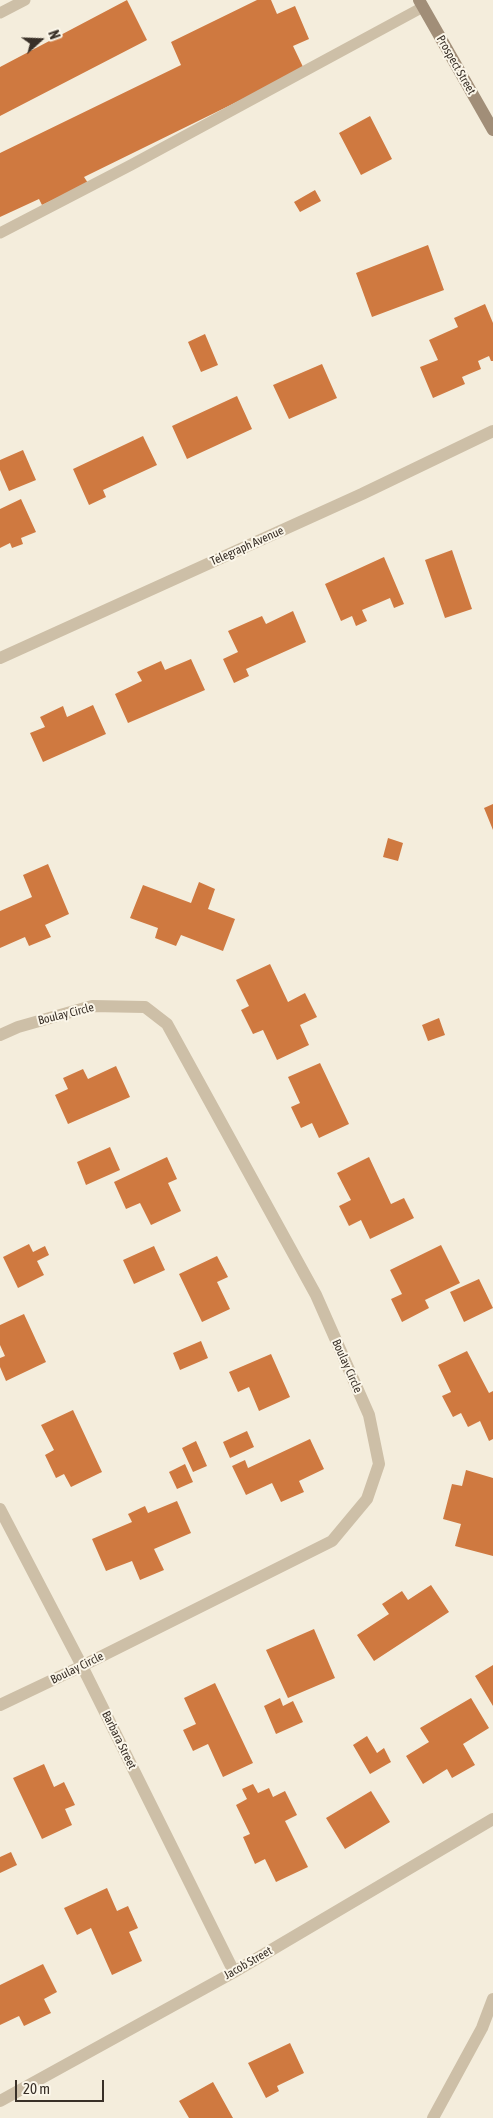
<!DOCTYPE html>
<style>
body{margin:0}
#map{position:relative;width:493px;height:2118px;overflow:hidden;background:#f4eddc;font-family:"Asap Condensed",sans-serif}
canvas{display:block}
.north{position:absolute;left:15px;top:15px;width:50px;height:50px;-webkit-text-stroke:4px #fbf6e9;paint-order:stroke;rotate:70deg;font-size:14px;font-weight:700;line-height:20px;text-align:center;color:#393028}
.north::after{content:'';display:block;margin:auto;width:18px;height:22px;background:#393028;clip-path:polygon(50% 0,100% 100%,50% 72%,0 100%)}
.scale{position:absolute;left:15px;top:2080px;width:89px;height:22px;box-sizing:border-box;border:2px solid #393028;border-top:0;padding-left:6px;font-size:15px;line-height:18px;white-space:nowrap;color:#393028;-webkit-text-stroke:4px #fbf6e9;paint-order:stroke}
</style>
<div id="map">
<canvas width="493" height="2118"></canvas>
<div class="north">N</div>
<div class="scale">20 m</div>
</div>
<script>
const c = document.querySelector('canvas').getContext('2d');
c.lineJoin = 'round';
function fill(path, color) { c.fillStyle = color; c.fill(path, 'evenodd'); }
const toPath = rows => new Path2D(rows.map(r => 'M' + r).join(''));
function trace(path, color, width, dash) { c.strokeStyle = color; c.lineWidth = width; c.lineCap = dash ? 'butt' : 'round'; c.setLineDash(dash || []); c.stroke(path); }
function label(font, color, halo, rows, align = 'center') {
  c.font = font + ' "Asap Condensed",sans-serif'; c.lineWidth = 4; c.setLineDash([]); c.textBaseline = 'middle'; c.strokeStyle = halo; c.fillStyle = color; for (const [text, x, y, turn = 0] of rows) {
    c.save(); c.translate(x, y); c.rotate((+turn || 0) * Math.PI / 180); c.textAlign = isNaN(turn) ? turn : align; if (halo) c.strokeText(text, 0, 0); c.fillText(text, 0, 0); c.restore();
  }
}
const building = toPath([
 [127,0,147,40,0,116,0,67],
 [257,0,271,0,277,14,295,6,309,39,293,46,304,69,84,177,88,183,42,205,39,199,0,217,0,153,181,65,171,42],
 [370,116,392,159,361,175,339,133],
 [315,190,321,201,300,212,294,202],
 [428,245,444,290,372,317,356,273],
 [485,304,493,323,493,361,491,361,489,356,478,361,481,369,462,377,465,384,433,398,420,367,438,360,429,340,458,327,454,318],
 [205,334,218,365,201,372,188,342],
 [322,364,337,398,289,419,273,385],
 [237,396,252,429,187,459,172,426],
 [143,436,157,465,103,490,106,497,89,505,73,469],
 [23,450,36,480,9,491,0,470,0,460],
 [21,499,36,532,21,538,23,544,12,548,10,543,0,548,0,509],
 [452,550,472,609,445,618,425,560],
 [384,557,404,604,394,608,390,598,362,610,367,621,356,626,352,616,341,621,325,584],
 [293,611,306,642,246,669,249,676,234,683,223,659,238,652,228,631,262,616,266,624],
 [191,659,205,690,128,723,115,694,142,681,137,672,161,661,165,670],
 [93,705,106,734,43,762,30,733,45,727,40,717,63,706,67,717],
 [493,804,493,830,484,808],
 [388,838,403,843,398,861,383,857],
 [48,864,69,914,45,925,51,937,29,946,25,937,0,948,0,911,32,897,23,875],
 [199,882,215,889,208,909,235,919,223,951,181,935,176,946,155,938,158,928,130,918,143,885,191,903],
 [270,964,288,1002,305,993,317,1017,300,1025,309,1045,277,1060,263,1030,253,1034,241,1010,249,1006,236,980],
 [439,1018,445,1035,428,1041,422,1025],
 [320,1063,349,1124,319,1138,312,1123,301,1128,291,1107,300,1103,288,1077],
 [116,1066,130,1097,68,1124,55,1095,68,1089,63,1078,83,1069,88,1079],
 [110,1147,120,1170,86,1185,77,1162],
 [167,1157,177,1179,168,1183,181,1211,151,1225,140,1203,126,1209,114,1182],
 [369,1157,391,1204,404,1198,414,1218,370,1239,361,1220,349,1226,339,1206,351,1200,337,1173],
 [29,1244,33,1252,45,1246,49,1255,37,1261,44,1275,18,1288,3,1257],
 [441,1245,460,1283,425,1300,429,1308,402,1322,391,1299,402,1294,390,1270],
 [154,1246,165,1270,134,1284,123,1260],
 [217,1256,228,1277,217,1282,230,1309,202,1322,179,1274],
 [479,1279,493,1308,464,1322,450,1292],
 [24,1314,46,1362,6,1381,0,1367,0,1358,5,1356,0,1345,0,1325],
 [201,1341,208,1358,180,1370,173,1353],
 [467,1351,489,1393,493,1391,493,1439,489,1441,480,1421,468,1427,461,1413,453,1417,442,1396,451,1392,438,1365],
 [271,1354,290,1397,259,1411,249,1387,238,1392,229,1372],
 [73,1410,102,1472,71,1487,64,1474,56,1478,45,1455,54,1450,41,1425],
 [247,1431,254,1447,230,1458,223,1442],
 [310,1439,324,1469,299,1481,304,1492,281,1502,272,1483,246,1495,232,1466,245,1460,248,1468],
 [196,1441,207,1466,193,1472,182,1448],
 [185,1464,193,1482,177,1489,169,1472],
 [466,1470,493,1478,493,1556,455,1546,461,1524,443,1519,452,1484,462,1486],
 [177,1501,191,1533,154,1549,164,1570,140,1580,132,1561,106,1571,92,1539,132,1522,128,1514,145,1506,148,1513],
 [431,1585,449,1612,374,1661,357,1635,389,1614,382,1604,402,1591,408,1600],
 [314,1629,335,1678,288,1698,266,1650],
 [493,1665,493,1706,475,1676],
 [215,1683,253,1763,223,1777,208,1744,193,1751,183,1730,196,1724,184,1698],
 [280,1698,283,1706,293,1701,303,1722,276,1734,264,1706],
 [471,1698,489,1728,463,1744,475,1765,452,1778,447,1769,423,1784,406,1756,429,1742,420,1728],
 [367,1736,377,1753,384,1748,391,1762,370,1774,353,1745],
 [44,1764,54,1787,64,1782,75,1805,65,1809,72,1825,42,1839,13,1778],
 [253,1784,258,1793,269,1788,273,1797,285,1791,297,1815,285,1821,308,1867,276,1882,265,1859,255,1864,243,1837,250,1834,236,1805,247,1799,242,1789],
 [371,1791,390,1822,345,1849,326,1818],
 [11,1852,17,1865,0,1873,0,1857],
 [107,1888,117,1911,128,1906,138,1928,129,1932,142,1961,112,1975,91,1928,77,1935,64,1908],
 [43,1964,57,1992,44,1999,51,2013,24,2026,19,2016,0,2025,0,1985],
 [290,2043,304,2073,277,2086,279,2091,266,2098,248,2063],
 [213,2082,233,2118,189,2118,179,2101]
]);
const service = toPath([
 [0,13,25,0],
 [0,233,131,165,423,7]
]);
const minor = toPath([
 [0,658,362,494,493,431],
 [0,1035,18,1027,92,1006,145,1007,167,1024,316,1295,369,1415,379,1464,367,1499,332,1541,82,1666,0,1705],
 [0,1509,82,1666,234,1972],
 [0,2101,234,1972,493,1819],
 [433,2118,482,2028,493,1999]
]);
const secondary = toPath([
 [419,0,493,130]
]);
const streetNames = [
 ["Prospect Street",456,65,60],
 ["Telegraph Avenue",247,546,-24],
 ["Boulay Circle",66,1014,-14],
 ["Boulay Circle",347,1366,66],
 ["Boulay Circle",77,1668,-26],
 ["Barbara Street",119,1740,64],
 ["Jacob Street",248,1963,-30]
];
fill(building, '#cf7940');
trace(service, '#cdbfa7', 11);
trace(minor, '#cdbfa7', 12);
trace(secondary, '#a18e78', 12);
label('12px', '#393028', '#fbf6e9', streetNames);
</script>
